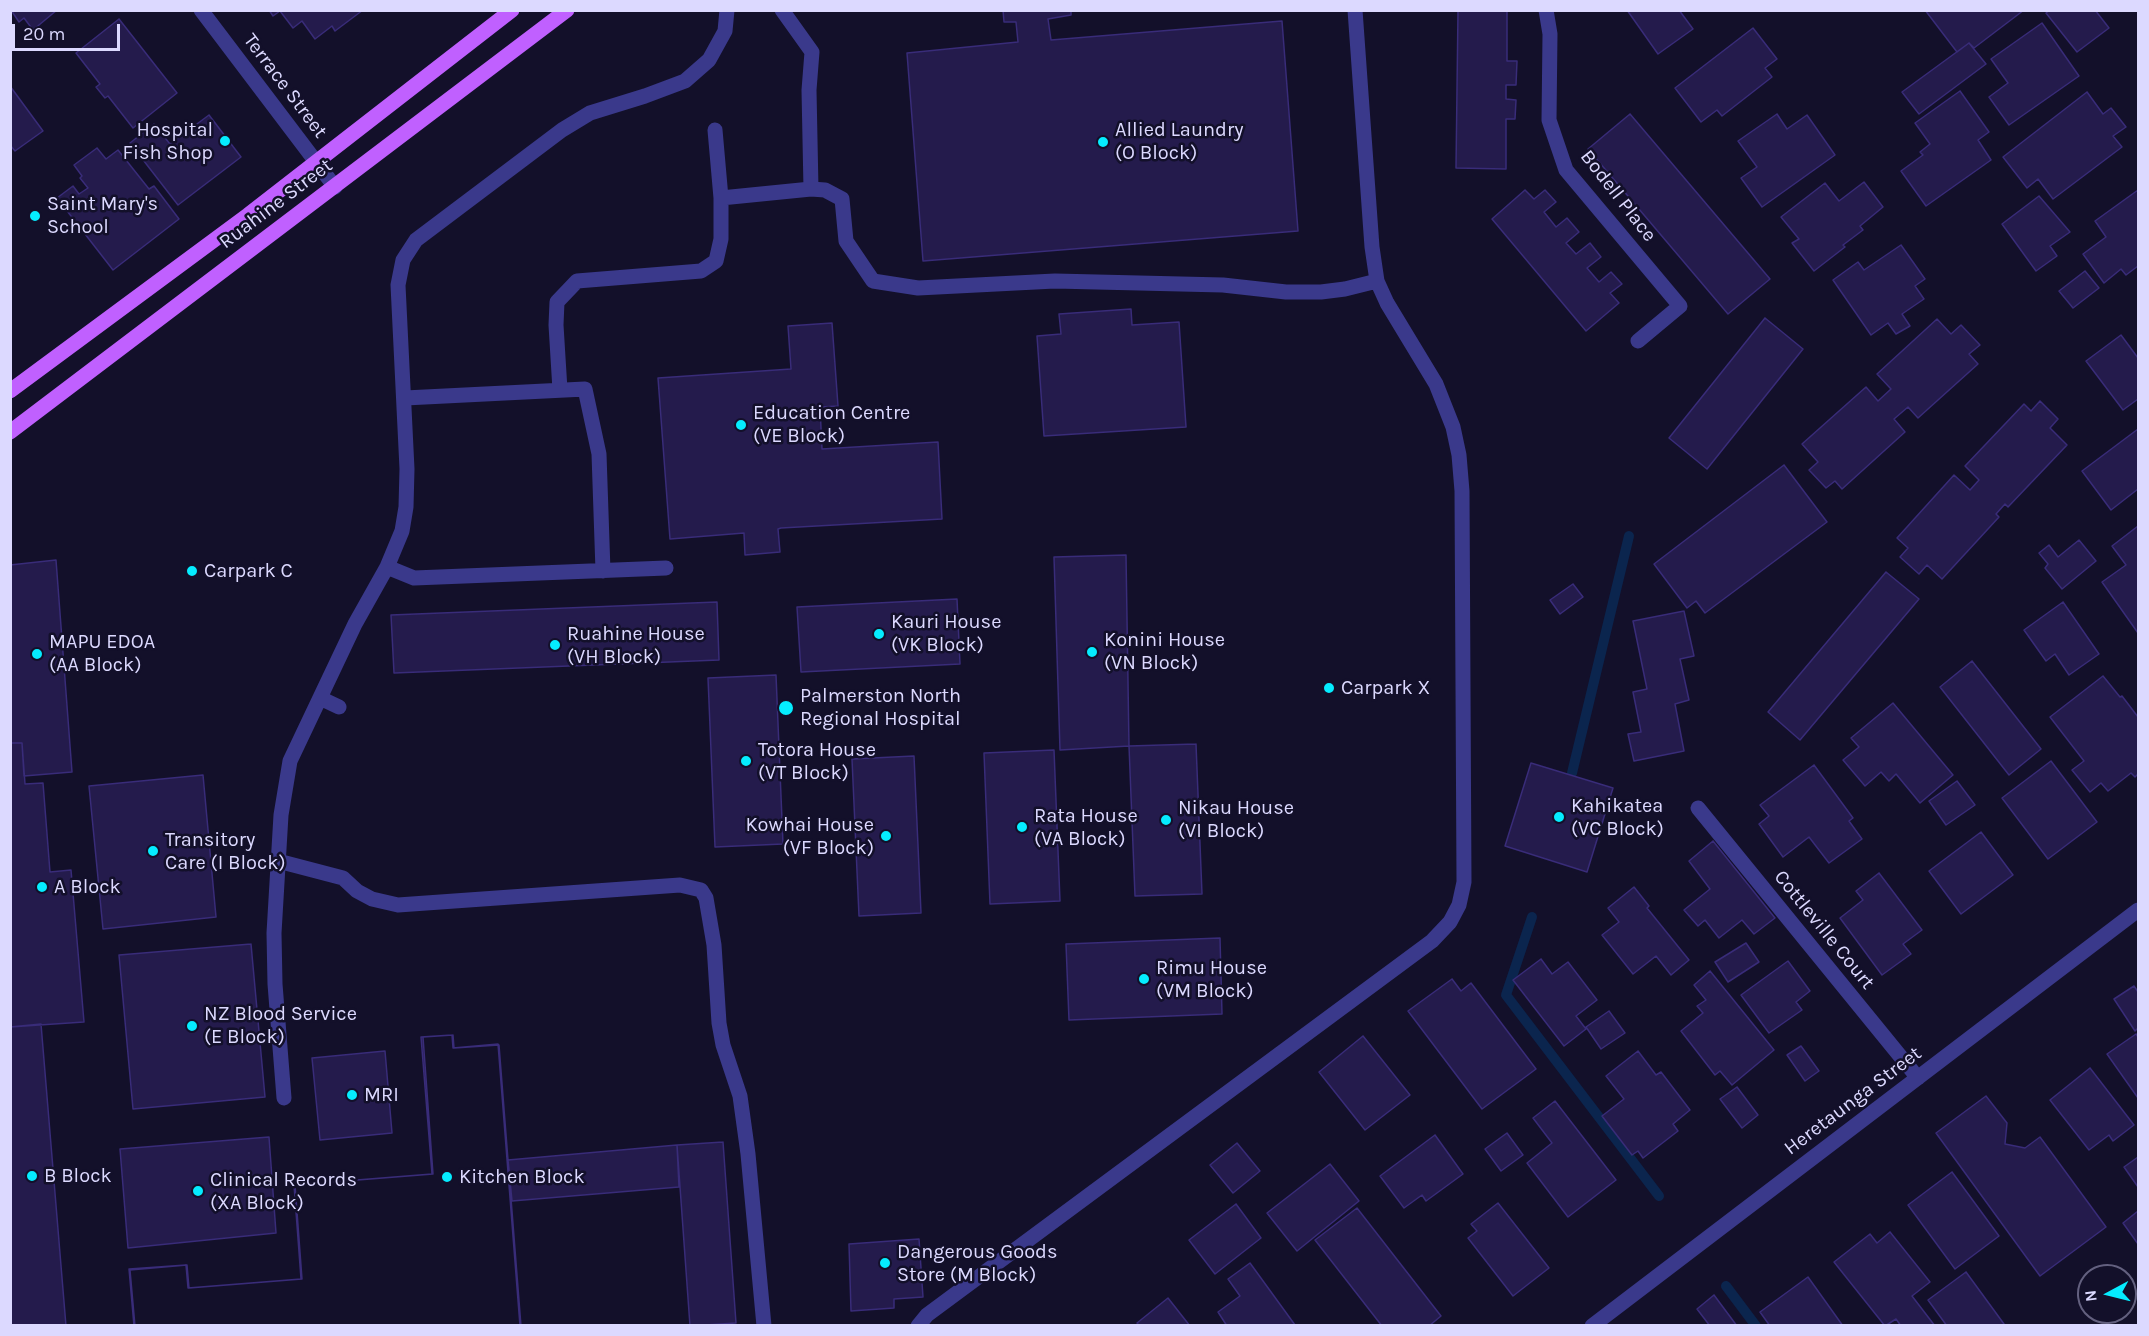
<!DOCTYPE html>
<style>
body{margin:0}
#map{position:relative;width:2149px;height:1336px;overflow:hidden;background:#13102a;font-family:Karla,sans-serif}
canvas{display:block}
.frame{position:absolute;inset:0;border:12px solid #dcd9ff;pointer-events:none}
.north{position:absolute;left:2077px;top:1264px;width:60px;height:60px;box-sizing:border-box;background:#13102a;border:2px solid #63607f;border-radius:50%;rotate:263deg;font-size:16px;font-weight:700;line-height:24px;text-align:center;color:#dcd9ff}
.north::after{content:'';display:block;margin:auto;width:21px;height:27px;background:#05ecff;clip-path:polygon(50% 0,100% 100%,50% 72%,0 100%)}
.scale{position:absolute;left:12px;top:24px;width:108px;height:27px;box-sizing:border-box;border:3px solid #dcd9ff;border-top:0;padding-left:8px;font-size:18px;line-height:21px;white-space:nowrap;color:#dcd9ff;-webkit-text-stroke:4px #13102a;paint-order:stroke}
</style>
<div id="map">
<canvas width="2149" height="1336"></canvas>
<div class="frame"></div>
<div class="north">N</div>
<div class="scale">20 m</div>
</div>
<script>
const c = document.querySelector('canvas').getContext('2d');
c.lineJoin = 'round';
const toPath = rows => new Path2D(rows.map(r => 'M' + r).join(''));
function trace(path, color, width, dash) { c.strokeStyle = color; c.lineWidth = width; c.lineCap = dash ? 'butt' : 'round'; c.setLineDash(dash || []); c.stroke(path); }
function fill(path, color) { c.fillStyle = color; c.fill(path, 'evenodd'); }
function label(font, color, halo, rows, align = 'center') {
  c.font = font + ' Karla,sans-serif'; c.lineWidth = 5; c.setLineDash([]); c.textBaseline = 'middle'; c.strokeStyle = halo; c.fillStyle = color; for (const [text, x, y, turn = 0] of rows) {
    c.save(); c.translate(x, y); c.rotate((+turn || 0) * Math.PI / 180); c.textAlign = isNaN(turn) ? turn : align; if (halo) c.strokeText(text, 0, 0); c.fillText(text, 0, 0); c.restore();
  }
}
const stream = toPath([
 [1572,773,1629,536],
 [1532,917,1506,995,1659,1196],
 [1726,1286,1756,1326]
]);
const building = toPath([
 [11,10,57,10,33,30,24,18,19,22,11,10],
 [269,10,363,10,335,31,332,26,315,39,302,21,293,28,280,11,273,16,269,10],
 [1003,10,1071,10,1071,15,1048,19,1051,40,1282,21,1298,231,923,261,907,53,1018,42,1016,22,1004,22,1003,10],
 [1627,10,1679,10,1693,29,1658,54,1627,10],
 [1925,10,2024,10,1974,48,1969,43,1957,52,1925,10],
 [2050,10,2095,10,2109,28,2077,52,2046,13,2050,10],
 [1458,11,1507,11,1507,61,1517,61,1516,85,1506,85,1506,99,1516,100,1515,119,1506,119,1506,169,1456,168,1458,11],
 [119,19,177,93,133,128,108,96,105,98,96,87,100,84,76,53,119,19],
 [2042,23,2079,76,2009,125,1989,97,2008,83,1991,59,2042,23],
 [1753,28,1777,59,1765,68,1772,77,1722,116,1717,110,1701,122,1675,88,1753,28],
 [1969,43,1986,64,1919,114,1902,92,1969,43],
 [10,86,43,131,15,151,10,145,10,86],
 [1960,91,1989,132,1978,140,1991,160,1926,206,1901,171,1923,155,1920,152,1930,144,1915,123,1960,91],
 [2087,92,2103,114,2111,108,2126,127,2113,136,2122,147,2053,199,2038,179,2027,188,2003,157,2087,92],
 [1630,114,1770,279,1728,314,1588,149,1630,114],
 [1777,114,1787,129,1807,115,1835,155,1762,207,1741,178,1757,167,1738,141,1777,114],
 [209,115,241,157,178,205,130,143,154,124,170,144,209,115],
 [97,148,106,159,118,150,149,189,154,186,179,219,113,270,57,198,73,186,79,194,88,188,80,178,82,176,74,165,97,148],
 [1864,182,1883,207,1860,226,1863,230,1843,245,1845,247,1814,271,1792,243,1799,239,1781,217,1825,183,1839,201,1864,182],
 [1525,190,1534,199,1545,190,1556,202,1544,212,1556,227,1567,218,1579,232,1566,243,1576,254,1590,243,1601,257,1587,268,1599,282,1611,272,1622,284,1610,293,1619,303,1586,331,1492,219,1525,190],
 [2138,190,2138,266,2126,275,2121,269,2104,283,2083,254,2106,237,2095,221,2138,190],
 [2039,196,2070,232,2050,246,2057,256,2036,271,2002,224,2039,196],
 [1901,245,1925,279,1915,286,1924,299,1902,314,1910,326,1896,334,1888,323,1871,335,1833,280,1858,262,1864,270,1901,245],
 [2085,271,2099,288,2073,308,2059,291,2085,271],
 [1131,309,1132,325,1179,322,1186,427,1044,436,1037,336,1061,334,1059,314,1131,309],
 [1765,318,1803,349,1707,469,1669,438,1765,318],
 [1937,319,1951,334,1961,325,1980,345,1969,354,1978,364,1918,418,1908,407,1894,419,1905,432,1842,489,1835,481,1826,488,1809,470,1818,462,1802,444,1866,387,1878,401,1891,389,1877,374,1937,319],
 [832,323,838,406,820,407,822,449,938,442,942,519,781,528,778,529,780,552,745,555,744,533,670,539,658,378,791,369,788,326,832,323],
 [2121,335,2138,358,2138,399,2123,410,2086,361,2121,335],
 [2040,401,2058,419,2050,428,2067,445,2008,507,2005,504,1996,514,1999,517,1942,579,1927,565,1919,574,1900,557,1908,548,1897,538,1954,475,1970,490,1979,480,1965,466,2024,404,2031,411,2040,401],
 [2138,429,2138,489,2111,510,2082,471,2138,429],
 [1784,465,1827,522,1705,613,1696,601,1687,608,1654,564,1784,465],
 [2138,526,2138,633,2102,582,2126,565,2112,546,2138,526],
 [2079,540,2096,561,2062,589,2045,568,2048,564,2039,553,2049,545,2058,557,2079,540],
 [1126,555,1129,746,1060,750,1054,557,1126,555],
 [56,560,72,772,24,776,22,743,10,743,10,565,56,560],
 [1886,572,1919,599,1800,740,1768,712,1886,572],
 [1573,584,1583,597,1560,614,1550,600,1573,584],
 [957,599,960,664,801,672,797,607,957,599],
 [717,602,719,660,394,673,391,615,717,602],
 [2063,602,2099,654,2069,675,2055,654,2046,661,2024,630,2063,602],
 [1684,611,1694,656,1680,659,1689,700,1675,704,1684,751,1634,761,1628,734,1641,732,1633,692,1647,689,1633,621,1684,611],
 [1972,661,2041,749,2009,775,1940,687,1972,661],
 [776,675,783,844,715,847,708,678,776,675],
 [2103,676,2120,697,2122,696,2138,717,2138,774,2135,777,2131,773,2108,791,2101,783,2090,792,2072,770,2084,761,2050,717,2103,676],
 [1893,703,1953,775,1920,803,1896,774,1889,781,1881,772,1865,786,1843,760,1859,747,1851,738,1893,703],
 [10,743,22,743,25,784,43,783,50,872,71,870,84,1022,10,1027,10,743],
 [1196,744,1202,894,1135,896,1129,746,1196,744],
 [1054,750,1060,901,990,904,984,753,1054,750],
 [914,756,921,913,859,916,852,759,914,756],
 [2051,761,2097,822,2048,859,2002,798,2051,761],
 [1531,763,1613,788,1587,872,1505,846,1531,763],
 [1814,765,1853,818,1849,821,1862,839,1829,863,1809,837,1783,857,1759,824,1769,816,1760,805,1814,765],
 [203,775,216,917,103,929,89,786,203,775],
 [1957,781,1975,805,1946,825,1929,801,1957,781],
 [1981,832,2013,875,1961,914,1929,871,1981,832],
 [1713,841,1775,918,1754,934,1742,920,1719,938,1705,920,1698,926,1684,910,1710,889,1689,861,1713,841],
 [1879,873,1922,930,1903,944,1911,954,1882,975,1840,918,1863,900,1856,891,1879,873],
 [1634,887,1649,906,1647,908,1689,960,1671,975,1656,956,1633,974,1602,935,1619,922,1608,908,1634,887],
 [1220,938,1222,1014,1069,1020,1066,944,1220,938],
 [1746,943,1759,962,1728,982,1715,962,1746,943],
 [251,944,265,1097,133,1109,119,955,251,944],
 [1541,959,1552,974,1568,962,1597,1000,1576,1016,1586,1029,1564,1046,1513,980,1541,959],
 [1788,961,1810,991,1796,1002,1802,1010,1769,1033,1741,995,1788,961],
 [1710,971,1774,1050,1732,1085,1720,1071,1715,1075,1681,1031,1703,1013,1697,1006,1706,1000,1694,985,1710,971],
 [1452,979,1461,991,1471,983,1536,1069,1482,1109,1408,1011,1452,979],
 [2134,986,2138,992,2138,1028,2135,1031,2114,999,2134,986],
 [1609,1011,1625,1033,1601,1049,1586,1027,1609,1011],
 [41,1024,66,1326,10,1326,10,1027,41,1024],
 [2136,1034,2138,1037,2138,1098,2107,1054,2136,1034],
 [452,1035,453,1048,498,1044,520,1326,134,1326,129,1269,186,1265,188,1288,301,1279,294,1185,432,1174,421,1037,452,1035],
 [453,1035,454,1048,499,1045,521,1326,135,1326,130,1270,187,1265,189,1288,302,1279,295,1185,433,1174,423,1037,453,1035],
 [1363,1036,1410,1095,1365,1130,1319,1072,1363,1036],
 [1801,1046,1819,1071,1805,1081,1787,1055,1801,1046],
 [385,1051,392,1133,320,1140,312,1058,385,1051],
 [1638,1051,1656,1075,1661,1072,1690,1110,1673,1124,1678,1131,1643,1158,1638,1151,1632,1155,1602,1116,1624,1099,1606,1076,1638,1051],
 [2090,1068,2134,1125,2113,1141,2109,1135,2089,1150,2050,1100,2090,1068],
 [1737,1087,1758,1115,1742,1128,1720,1099,1737,1087],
 [1986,1096,2007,1123,2005,1144,2025,1148,2040,1137,2106,1227,2040,1276,1936,1133,1986,1096],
 [1555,1101,1616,1180,1568,1217,1527,1163,1552,1143,1533,1118,1555,1101],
 [1507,1133,1523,1155,1501,1171,1485,1149,1507,1133],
 [1435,1135,1463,1174,1426,1201,1422,1195,1404,1208,1380,1176,1435,1135],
 [269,1137,276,1233,128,1248,120,1149,269,1137],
 [723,1142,736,1323,690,1326,677,1145,723,1142],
 [1237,1143,1260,1171,1233,1193,1210,1165,1237,1143],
 [677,1145,679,1187,512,1201,508,1160,677,1145],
 [2138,1157,2138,1187,2124,1167,2138,1157],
 [1330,1164,1359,1201,1297,1251,1267,1213,1330,1164],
 [1952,1172,1999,1236,1955,1269,1908,1205,1952,1172],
 [1498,1203,1549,1268,1513,1296,1468,1238,1477,1231,1471,1224,1498,1203],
 [1236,1204,1261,1238,1215,1274,1189,1240,1236,1204],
 [1357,1208,1441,1316,1429,1326,1382,1326,1315,1240,1357,1208],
 [2138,1211,2138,1244,2123,1223,2138,1211],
 [1890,1232,1930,1282,1912,1296,1935,1326,1901,1326,1896,1319,1885,1326,1834,1262,1870,1234,1877,1243,1890,1232],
 [919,1239,923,1297,894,1299,894,1308,851,1311,849,1244,919,1239],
 [1250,1263,1295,1325,1294,1326,1227,1326,1218,1312,1240,1296,1228,1279,1250,1263],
 [1966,1272,2004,1324,2001,1326,1947,1326,1928,1300,1966,1272],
 [1808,1277,1843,1326,1770,1326,1760,1312,1808,1277],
 [1714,1295,1737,1326,1710,1326,1697,1309,1714,1295],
 [1168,1298,1190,1326,1140,1326,1137,1323,1168,1298]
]);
const minor = toPath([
 [201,10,335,187],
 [782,10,812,52,809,90,811,189],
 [1546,10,1550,34,1549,120,1566,170,1680,306,1638,341],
 [721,198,811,189,825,190,842,199,846,241,873,281,918,288,1055,281,1223,285,1286,292,1321,292,1345,289,1377,281],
 [560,390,556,325,557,302,577,281,701,271,716,261,721,239,721,198,715,130],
 [405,398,585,389,599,454,603,571],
 [387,567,414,578,666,568],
 [320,698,339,707],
 [1698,808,1918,1078],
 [278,861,343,878,357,891,372,899,398,905,680,885,701,890,706,898,714,945,719,1023,723,1045,740,1096,748,1154,764,1326],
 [284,1098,275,984,274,933,281,815,290,761,355,624,387,567,402,531,406,507,407,469,398,285,403,260,416,240,562,130,590,113,645,96,685,81,709,60,725,31,727,10],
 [918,1326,927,1315,1432,941,1450,922,1459,905,1464,882,1462,491,1459,455,1453,427,1436,384,1387,303,1377,281,1372,247,1355,10],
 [1592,1326,2138,910]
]);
const major = toPath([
 [10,391,248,215,512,10],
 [10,432,567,10]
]);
const markers = [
 [225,141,6,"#05ecff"],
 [1103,142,6,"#05ecff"],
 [35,216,6,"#05ecff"],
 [741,425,6,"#05ecff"],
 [192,571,6,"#05ecff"],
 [879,634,6,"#05ecff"],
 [555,645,6,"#05ecff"],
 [1092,652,6,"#05ecff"],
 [37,654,6,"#05ecff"],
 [1329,688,6,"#05ecff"],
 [786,708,8,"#05ecff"],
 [746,761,6,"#05ecff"],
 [1559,817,6,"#05ecff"],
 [1166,820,6,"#05ecff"],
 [1022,827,6,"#05ecff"],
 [886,836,6,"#05ecff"],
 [153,851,6,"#05ecff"],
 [42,887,6,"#05ecff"],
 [1144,979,6,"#05ecff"],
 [192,1026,6,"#05ecff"],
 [352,1095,6,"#05ecff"],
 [32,1176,6,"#05ecff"],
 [447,1177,6,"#05ecff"],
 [198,1191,6,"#05ecff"],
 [885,1263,6,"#05ecff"]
];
const streetNames = [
 ["Terrace Street",285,86,53],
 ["Bodell Place",1618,196,52],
 ["Ruahine Street",276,204,-37],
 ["Cottleville Court",1824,930,51],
 ["Heretaunga Street",1853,1101,-37]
];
const poiNames = [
 ["Hospital",213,130,"right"],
 ["Fish Shop",213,153,"right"],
 ["Allied Laundry",1115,130],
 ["(O Block)",1115,153],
 ["Saint Mary's",47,204],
 ["School",47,227],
 ["Education Centre",753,413],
 ["(VE Block)",753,436],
 ["Carpark C",204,571],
 ["Kauri House",891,622],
 ["(VK Block)",891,645],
 ["Ruahine House",567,634],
 ["(VH Block)",567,657],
 ["Konini House",1104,640],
 ["(VN Block)",1104,663],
 ["MAPU EDOA",49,642],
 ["(AA Block)",49,665],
 ["Carpark X",1341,688],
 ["Palmerston North",800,696],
 ["Regional Hospital",800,719],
 ["Totora House",758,750],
 ["(VT Block)",758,773],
 ["Kahikatea",1571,806],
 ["(VC Block)",1571,829],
 ["Nikau House",1178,808],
 ["(VI Block)",1178,831],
 ["Rata House",1034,816],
 ["(VA Block)",1034,839],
 ["Kowhai House",874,825,"right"],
 ["(VF Block)",874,848,"right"],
 ["Transitory",165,840],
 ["Care (I Block)",165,863],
 ["A Block",54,887],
 ["Rimu House",1156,968],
 ["(VM Block)",1156,991],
 ["NZ Blood Service",204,1014],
 ["(E Block)",204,1037],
 ["MRI",364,1095],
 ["B Block",44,1176],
 ["Kitchen Block",459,1177],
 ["Clinical Records",210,1180],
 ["(XA Block)",210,1203],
 ["Dangerous Goods",897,1252],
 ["Store (M Block)",897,1275]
];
trace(stream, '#0b254e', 10);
fill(building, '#241b4c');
trace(building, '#392c79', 1.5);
trace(minor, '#3a398b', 15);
trace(major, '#c060ff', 15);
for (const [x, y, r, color] of markers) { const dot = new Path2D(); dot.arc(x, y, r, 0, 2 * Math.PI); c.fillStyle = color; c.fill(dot); trace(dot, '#13102a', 2); }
label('20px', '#dcd9ff', '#13102a', streetNames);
label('20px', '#dcd9ff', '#13102a', poiNames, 'left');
</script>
